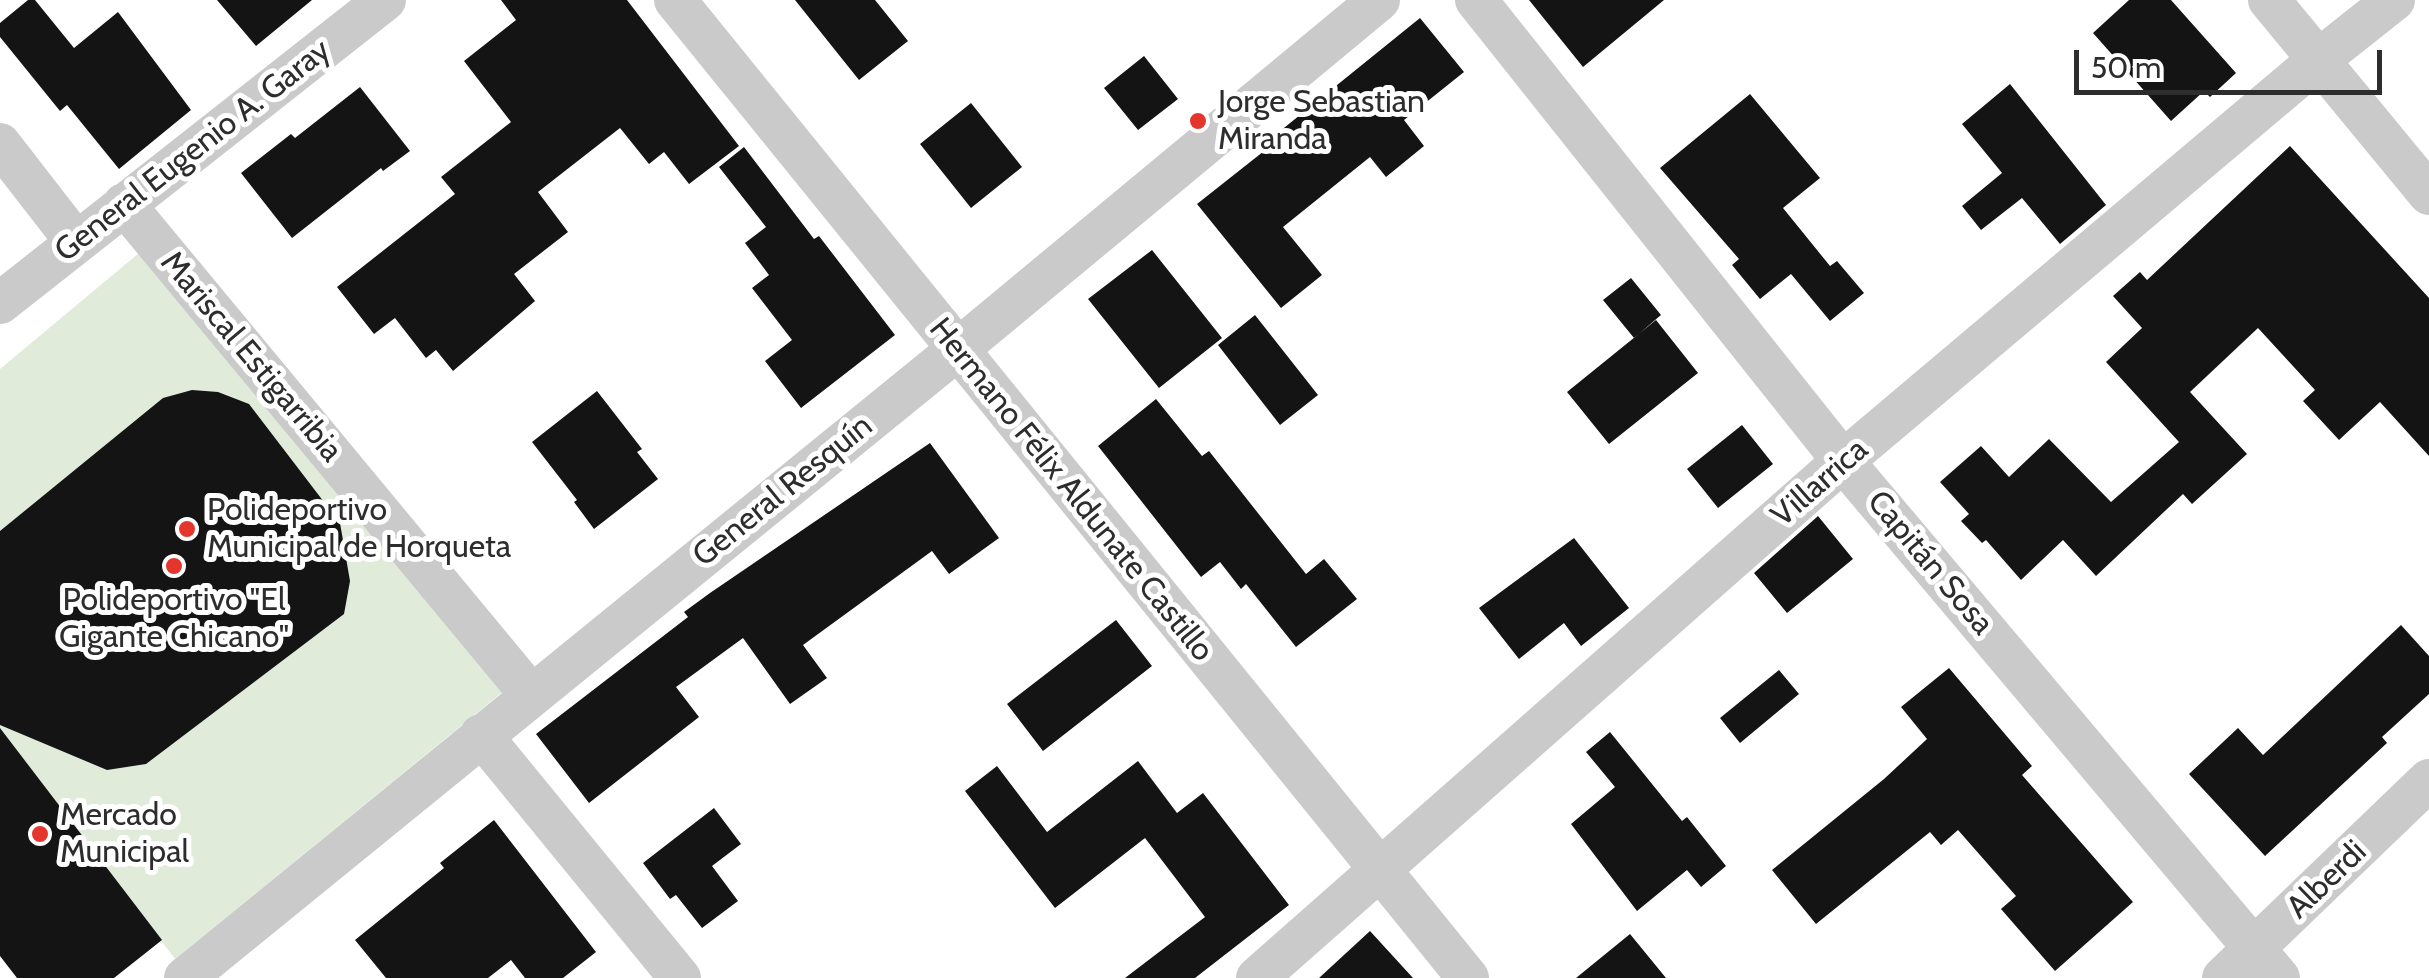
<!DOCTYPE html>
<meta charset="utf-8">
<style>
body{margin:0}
#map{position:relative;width:2429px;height:978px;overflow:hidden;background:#fff;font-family:Cabin,sans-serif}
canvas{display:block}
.scale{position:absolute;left:2074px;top:50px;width:308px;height:45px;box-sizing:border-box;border:5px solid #2d2d2d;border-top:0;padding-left:12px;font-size:30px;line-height:35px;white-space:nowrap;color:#2d2d2d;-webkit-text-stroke:8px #fff;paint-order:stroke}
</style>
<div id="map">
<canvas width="2429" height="978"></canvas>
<div class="scale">50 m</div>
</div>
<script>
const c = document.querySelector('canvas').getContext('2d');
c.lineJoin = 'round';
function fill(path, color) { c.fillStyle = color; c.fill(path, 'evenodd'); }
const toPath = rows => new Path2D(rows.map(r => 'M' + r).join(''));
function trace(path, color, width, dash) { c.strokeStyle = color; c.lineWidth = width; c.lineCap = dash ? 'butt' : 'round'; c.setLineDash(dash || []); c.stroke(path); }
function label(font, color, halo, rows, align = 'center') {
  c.font = font + ' Cabin,sans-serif'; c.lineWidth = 10; c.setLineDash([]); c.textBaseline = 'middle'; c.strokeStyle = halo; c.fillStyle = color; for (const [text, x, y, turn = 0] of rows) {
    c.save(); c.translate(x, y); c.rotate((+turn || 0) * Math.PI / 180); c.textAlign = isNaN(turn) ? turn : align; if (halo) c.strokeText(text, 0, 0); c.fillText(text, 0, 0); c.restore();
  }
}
const green = toPath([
 [145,248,505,690,175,959,0,728,0,369]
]);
const building = toPath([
 [28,0,35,0,74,48,118,12,191,110,119,169,67,105,60,111,0,37,0,23],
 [217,0,312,0,256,46],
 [501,0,627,0,739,146,689,184,664,152,649,164,620,128,538,192,568,232,514,274,535,301,453,371,436,350,426,358,395,318,374,334,337,287,455,194,441,177,511,122,464,61,516,20],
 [795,0,875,0,908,41,859,80],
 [1529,0,1664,0,1583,67],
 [2129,0,2171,0,2236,73,2210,97,2204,91,2171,121,2093,33],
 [1420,18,1464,72,1404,120,1424,146,1386,177,1370,157,1283,227,1322,275,1281,308,1197,204,1278,140,1274,136],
 [1144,56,1178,99,1138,130,1104,88],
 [2010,84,2106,205,2060,244,2022,198,1981,230,1962,206,2002,173,1962,124],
 [360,87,410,151,383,171,381,168,292,238,241,173,291,134,295,138],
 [1750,94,1820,178,1783,208,1830,266,1837,261,1864,293,1830,321,1791,274,1760,299,1732,265,1739,259,1660,168],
 [971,103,1022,167,971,208,920,144],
 [2290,146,2429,298,2429,456,2380,402,2339,440,2303,401,2315,390,2258,328,2190,392,2247,454,2192,504,2183,494,2096,576,2063,540,2021,580,1986,540,1982,543,1961,521,1969,514,1940,482,1981,446,2009,477,2049,439,2111,502,2179,442,2106,362,2142,328,2113,296,2140,272,2147,280],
 [744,147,814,239,819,236,895,335,801,408,765,361,792,340,752,288,769,275,745,243,766,227,719,167],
 [1152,250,1222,338,1159,388,1088,299],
 [1631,278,1661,315,1634,338,1603,300],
 [1255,315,1318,395,1280,425,1218,345],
 [1656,320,1698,373,1609,444,1567,392],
 [192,390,218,392,249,404,340,523,350,581,344,614,146,764,107,770,0,725,0,531,163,398],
 [597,391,642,449,637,452,658,479,594,529,574,502,577,500,532,442],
 [1156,399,1202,456,1209,451,1306,574,1324,559,1357,599,1296,647,1246,584,1241,589,1220,562,1201,577,1098,446],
 [1742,425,1773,464,1718,508,1687,469],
 [930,443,999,538,949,574,932,551,803,645,827,678,790,704,743,638,676,687,699,717,589,803,536,734,688,617,684,612,710,593],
 [1818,516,1853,559,1787,613,1754,573],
 [1574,538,1629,608,1581,646,1564,623,1519,659,1479,608],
 [1116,620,1152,666,1043,751,1007,704],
 [2401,625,2429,656,2429,694,2382,737,2387,743,2265,856,2189,774,2238,728,2263,755],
 [1949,668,2032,766,2022,775,2133,902,2055,971,2001,909,2016,896,1958,830,1941,845,1930,832,1816,924,1772,870,1884,779,1927,739,1901,707],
 [1779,670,1799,694,1740,743,1720,718],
 [0,728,162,940,114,978,17,978,0,956],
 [1610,732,1682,821,1687,817,1726,866,1701,887,1687,870,1637,911,1571,824,1615,787,1586,752],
 [1138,761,1177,813,1203,793,1289,905,1195,978,1125,978,1205,917,1145,838,1055,908,965,791,997,766,1047,832],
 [714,808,741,844,712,866,738,901,702,928,676,895,670,899,643,863],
 [494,820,596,952,563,978,525,978,511,960,488,978,386,978,355,940,444,868,440,863],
 [1370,931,1413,978,1319,978],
 [1630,934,1666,978,1576,978]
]);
const street = toPath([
 [675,0,1468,978],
 [1476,0,1843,461,2279,978],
 [2269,0,2429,194],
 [0,144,76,242],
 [124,204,531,695],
 [0,303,385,0],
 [481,735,680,978],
 [185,978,957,350,1379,0],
 [1257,978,1843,461,2317,61,2394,0],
 [2223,978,2429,780]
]);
const markers = [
 [1198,121,10,"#e5362e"],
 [187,529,10,"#e5362e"],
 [174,566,10,"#e5362e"],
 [40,834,10,"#e5362e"]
];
const poiNames = [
 ["Jorge Sebastian",1218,103],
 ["Miranda",1218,140],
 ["Polideportivo",207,511],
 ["Municipal de Horqueta",207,548],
 ["Polideportivo \"El",174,601,"center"],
 ["Gigante Chicano\"",174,638,"center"],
 ["Mercado",60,816],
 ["Municipal",60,853]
];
const streetNames = [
 ["General Eugenio A. Garay",193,151,-38],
 ["Mariscal Estigarribia",251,357,50],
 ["Villarrica",1820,483,-41],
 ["Hermano Félix Aldunate Castillo",1071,490,51],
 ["General Resquín",783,491,-39],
 ["Capitán Sosa",1930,563,50],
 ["Alberdi",2327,880,-44]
];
fill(green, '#e1ebda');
fill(building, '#141414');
trace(street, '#cacaca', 42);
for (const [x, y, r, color] of markers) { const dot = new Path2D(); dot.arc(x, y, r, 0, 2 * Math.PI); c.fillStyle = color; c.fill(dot); trace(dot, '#fff', 4); }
label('32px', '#2d2d2d', '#fff', poiNames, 'left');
label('32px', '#2d2d2d', '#fff', streetNames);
</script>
